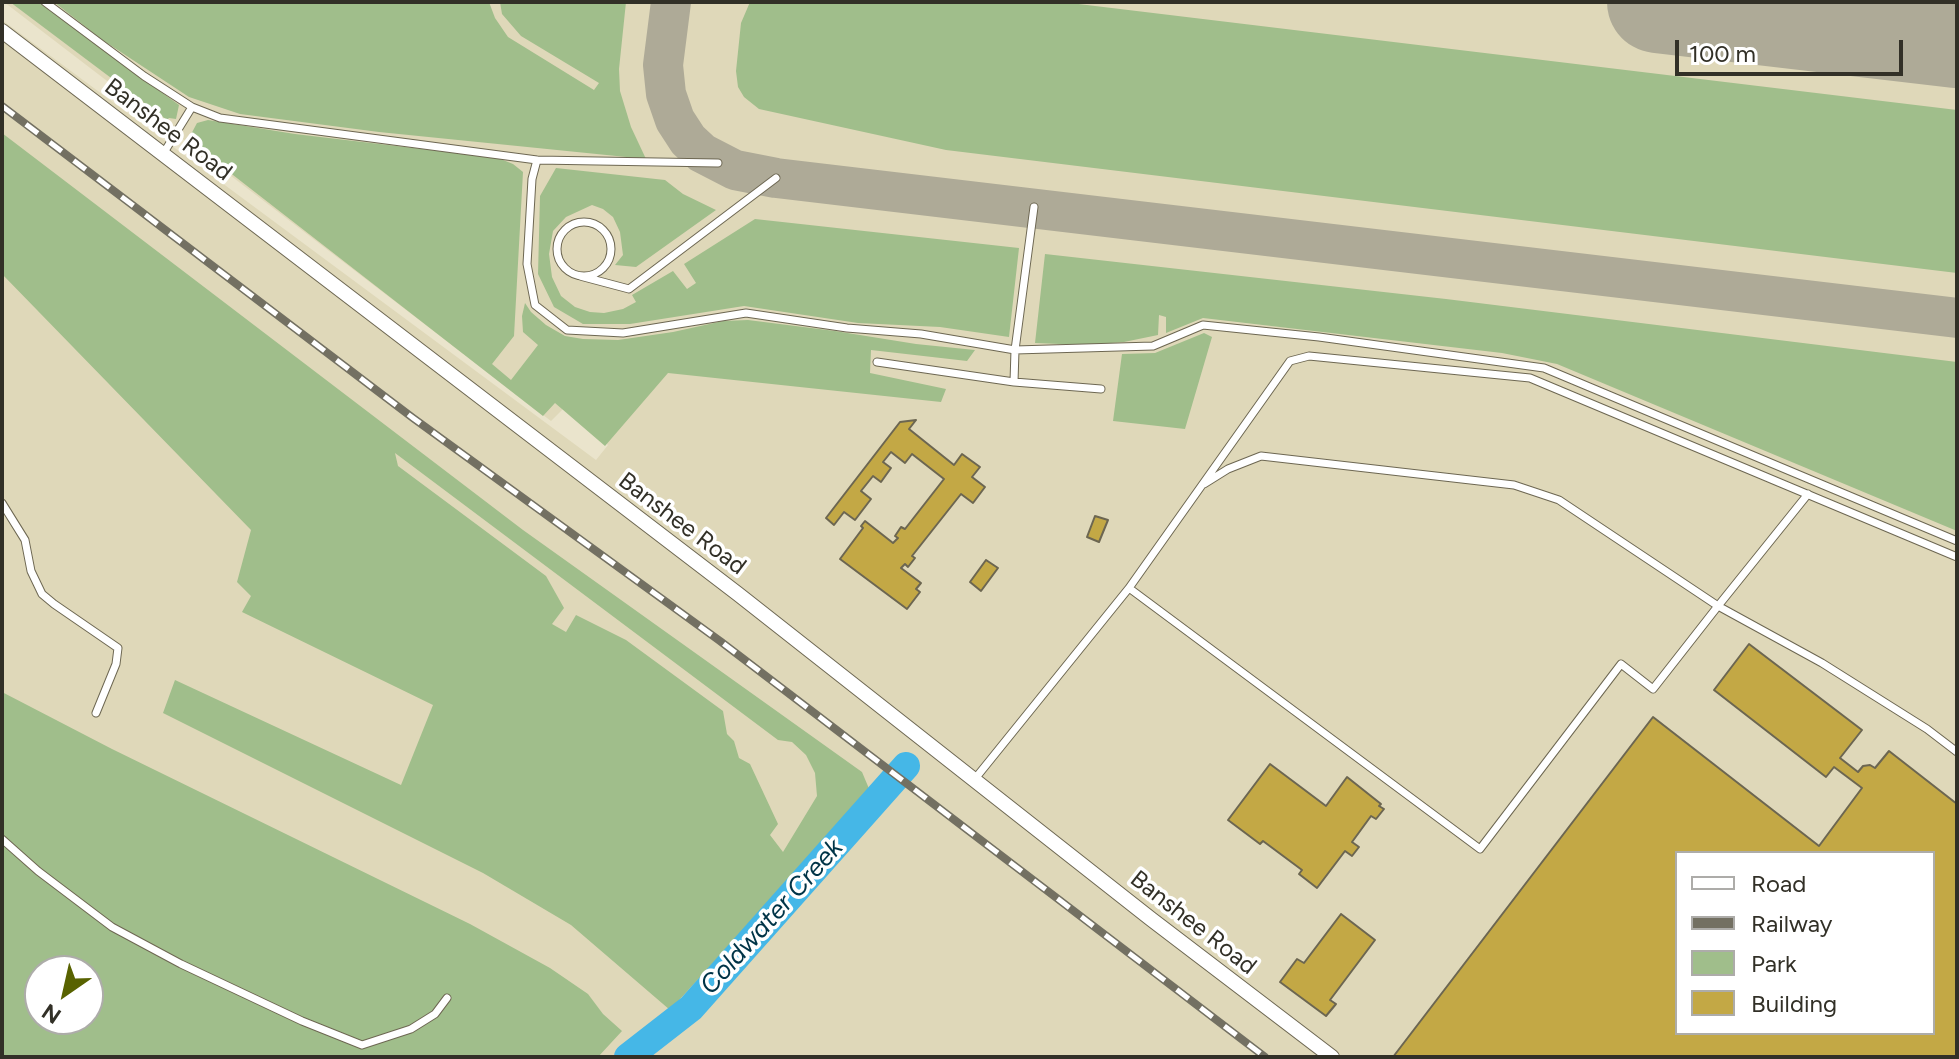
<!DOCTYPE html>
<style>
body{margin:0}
#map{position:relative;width:1959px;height:1059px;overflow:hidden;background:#eae4cc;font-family:Figtree,sans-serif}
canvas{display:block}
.frame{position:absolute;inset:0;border:4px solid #323027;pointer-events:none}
.legend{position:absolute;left:1675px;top:851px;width:260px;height:184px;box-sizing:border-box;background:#fff;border:2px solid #adaca9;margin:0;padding:10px 14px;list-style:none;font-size:24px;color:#323027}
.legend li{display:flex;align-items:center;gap:16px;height:40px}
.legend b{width:40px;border:2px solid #adaca9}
.north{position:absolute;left:24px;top:955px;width:80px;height:80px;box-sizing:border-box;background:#fff;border:2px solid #adaca9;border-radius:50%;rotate:214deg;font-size:22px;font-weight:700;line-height:32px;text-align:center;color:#323027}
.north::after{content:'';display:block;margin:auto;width:28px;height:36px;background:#586200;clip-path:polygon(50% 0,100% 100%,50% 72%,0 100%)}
.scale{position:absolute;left:1675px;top:40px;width:228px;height:36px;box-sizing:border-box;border:4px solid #323027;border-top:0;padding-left:10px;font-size:24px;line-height:28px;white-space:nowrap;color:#323027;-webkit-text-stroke:6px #fff;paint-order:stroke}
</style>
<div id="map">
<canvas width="1959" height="1059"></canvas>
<div class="frame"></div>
<ul class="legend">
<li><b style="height:10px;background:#fff"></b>Road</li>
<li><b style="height:10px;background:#737062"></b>Railway</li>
<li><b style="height:22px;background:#a0be8b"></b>Park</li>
<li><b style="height:22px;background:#c3a845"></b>Building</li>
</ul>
<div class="north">N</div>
<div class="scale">100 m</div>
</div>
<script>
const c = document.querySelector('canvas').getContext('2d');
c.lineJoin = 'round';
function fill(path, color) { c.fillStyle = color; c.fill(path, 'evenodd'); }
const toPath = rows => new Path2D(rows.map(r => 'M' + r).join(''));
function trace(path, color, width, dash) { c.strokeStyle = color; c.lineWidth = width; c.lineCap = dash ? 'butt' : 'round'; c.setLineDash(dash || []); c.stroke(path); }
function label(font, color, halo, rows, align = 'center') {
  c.font = font + ' Figtree,sans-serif'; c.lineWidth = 7; c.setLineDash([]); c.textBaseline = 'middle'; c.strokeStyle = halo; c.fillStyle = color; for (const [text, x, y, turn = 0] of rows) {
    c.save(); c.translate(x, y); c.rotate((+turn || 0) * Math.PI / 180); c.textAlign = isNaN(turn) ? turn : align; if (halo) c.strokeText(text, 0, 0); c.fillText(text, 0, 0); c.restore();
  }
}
const built = toPath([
 [4,2,1957,2,1957,1057,2,1057,2,20,596,460,608,445,563,409,551,421],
 [1677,853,1933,853,1933,1033,1677,1033],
 [40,971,88,971,88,1019,40,1019]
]);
const green = toPath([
 [10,2,38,2,179,105,176,119,169,118,167,120],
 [54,2,489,2,495,18,508,37,594,90,599,83,521,36,502,14,500,2,626,2,619,69,620,91,631,127,646,159,379,132,240,114,189,97,101,39],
 [750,2,1062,2,1957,110,1957,273,946,150,759,109,744,97,738,87,736,71,741,23],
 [208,120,295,134,498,158,513,164,523,172,514,336,492,364,511,380,538,345,523,332,522,316,525,303,531,312,546,325,565,336,583,339,618,340,673,332,723,321,748,320,835,331,916,344,975,350,967,361,871,350,870,373,946,389,941,402,668,373,605,446,555,403,543,416,188,140,197,123],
 [2,133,523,530,862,772,870,791,670,1010,571,925,483,873,163,713,175,680,401,785,433,705,242,612,251,596,237,582,251,530,2,274],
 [395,453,778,740,792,742,806,755,815,773,817,796,783,852,770,835,778,824,750,764,739,758,734,741,727,734,723,711,626,640,576,615,566,632,552,624,564,608,546,576,398,466],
 [556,168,665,180,683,194,716,210,636,267,615,265,623,255,620,232,613,217,603,209,592,205,566,217,553,231,549,254,552,277,561,296,575,307,590,312,604,313,623,309,636,302,632,295,673,271,687,289,696,283,684,264,755,219,1019,248,1009,337,940,327,858,323,744,306,630,324,583,324,554,307,538,274,540,196],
 [1045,254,1446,299,1957,362,1957,531,1557,364,1502,353,1203,318,1166,333,1166,317,1159,315,1158,335,1124,342,1085,345,1035,343],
 [1204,333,1212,337,1185,429,1113,421,1122,354,1155,353],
 [2,692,112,749,470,924,550,968,588,994,603,1014,622,1031,598,1057,2,1057],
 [40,971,88,971,88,1019,40,1019]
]);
const river = toPath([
 [628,1057,691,1008,906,766]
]);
const taxiway = toPath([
 [671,2,663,65,666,94,675,120,688,140,702,153,735,170,776,178,1957,318]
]);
const runway = toPath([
 [1658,2,1957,37]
]);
const building = toPath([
 [916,420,909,429,954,465,962,454,980,467,972,477,985,487,973,503,961,494,912,556,915,558,908,567,905,564,901,568,921,583,916,589,920,592,907,609,840,559,863,528,861,526,865,521,893,543,898,538,895,536,901,527,905,529,944,479,912,454,905,463,891,452,883,462,891,468,881,482,873,476,861,491,871,499,855,520,844,512,834,525,826,518,900,422,916,420],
 [1095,516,1108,520,1099,542,1087,537,1095,516],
 [986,560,998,568,981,591,970,582,986,560],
 [1749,644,1862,730,1840,758,1858,772,1863,766,1870,765,1875,768,1889,751,1957,804,1957,1057,1393,1057,1653,717,1819,846,1862,788,1834,767,1826,777,1714,690,1749,644],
 [1677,853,1933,853,1933,1033,1677,1033,1677,853],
 [1270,764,1326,806,1347,777,1381,804,1379,806,1384,809,1376,819,1371,816,1352,842,1359,847,1352,856,1345,851,1317,888,1299,874,1302,870,1263,841,1260,844,1228,820,1270,764],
 [1341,914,1375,940,1330,1000,1336,1004,1326,1016,1280,982,1297,959,1304,963,1341,914]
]);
const service = toPath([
 [45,2,144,76,192,107,220,118,537,160,718,163],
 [163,154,192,107],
 [537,160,532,179,527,264,535,305,567,330,623,333,746,313,847,328,921,334,1015,350,1034,207],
 '557 249a27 27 0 1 1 54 0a27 27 0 1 1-54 0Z',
 [580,276,629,289,776,178],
 [877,362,1014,382,1015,350,1153,346,1203,325,1319,337,1544,368,1957,541],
 [1014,382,1101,389],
 [1204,484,1228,469,1261,456,1514,485,1559,500,1718,606,1808,494],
 [2,503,25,540,31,571,42,594,54,604,118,648,116,664,96,713],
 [1129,588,1290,361,1309,356,1530,378,1957,557],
 [974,780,1129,588,1480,849,1621,664,1653,689,1718,606,1822,663,1927,729,1957,752],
 [2,839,38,871,112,927,181,964,302,1021,362,1045,411,1029,435,1014,447,998]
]);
const minor = toPath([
 [2,31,738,594,1151,919,1332,1057]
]);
const rail = toPath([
 [2,106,413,418,720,641,1265,1057]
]);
const streetNames = [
 ["Banshee Road",168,130,37],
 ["Banshee Road",682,524,37],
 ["Banshee Road",1193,923,38]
];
const waterNames = [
 ["Coldwater Creek",772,917,-48]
];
fill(built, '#dfd8b9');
fill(green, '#a0be8b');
trace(river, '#45b7e7', 28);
trace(taxiway, '#aeaa97', 40);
trace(runway, '#aeaa97', 102);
fill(building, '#c3a845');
trace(building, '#6c6651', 2);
trace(service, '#6d6752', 9);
trace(minor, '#6d6752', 16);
trace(service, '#fff', 7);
trace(minor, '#fff', 14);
trace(rail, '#737062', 8);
trace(rail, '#fff', 5, [15]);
label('24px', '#323027', '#fff', streetNames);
label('italic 26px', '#003447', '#fff', waterNames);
</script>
